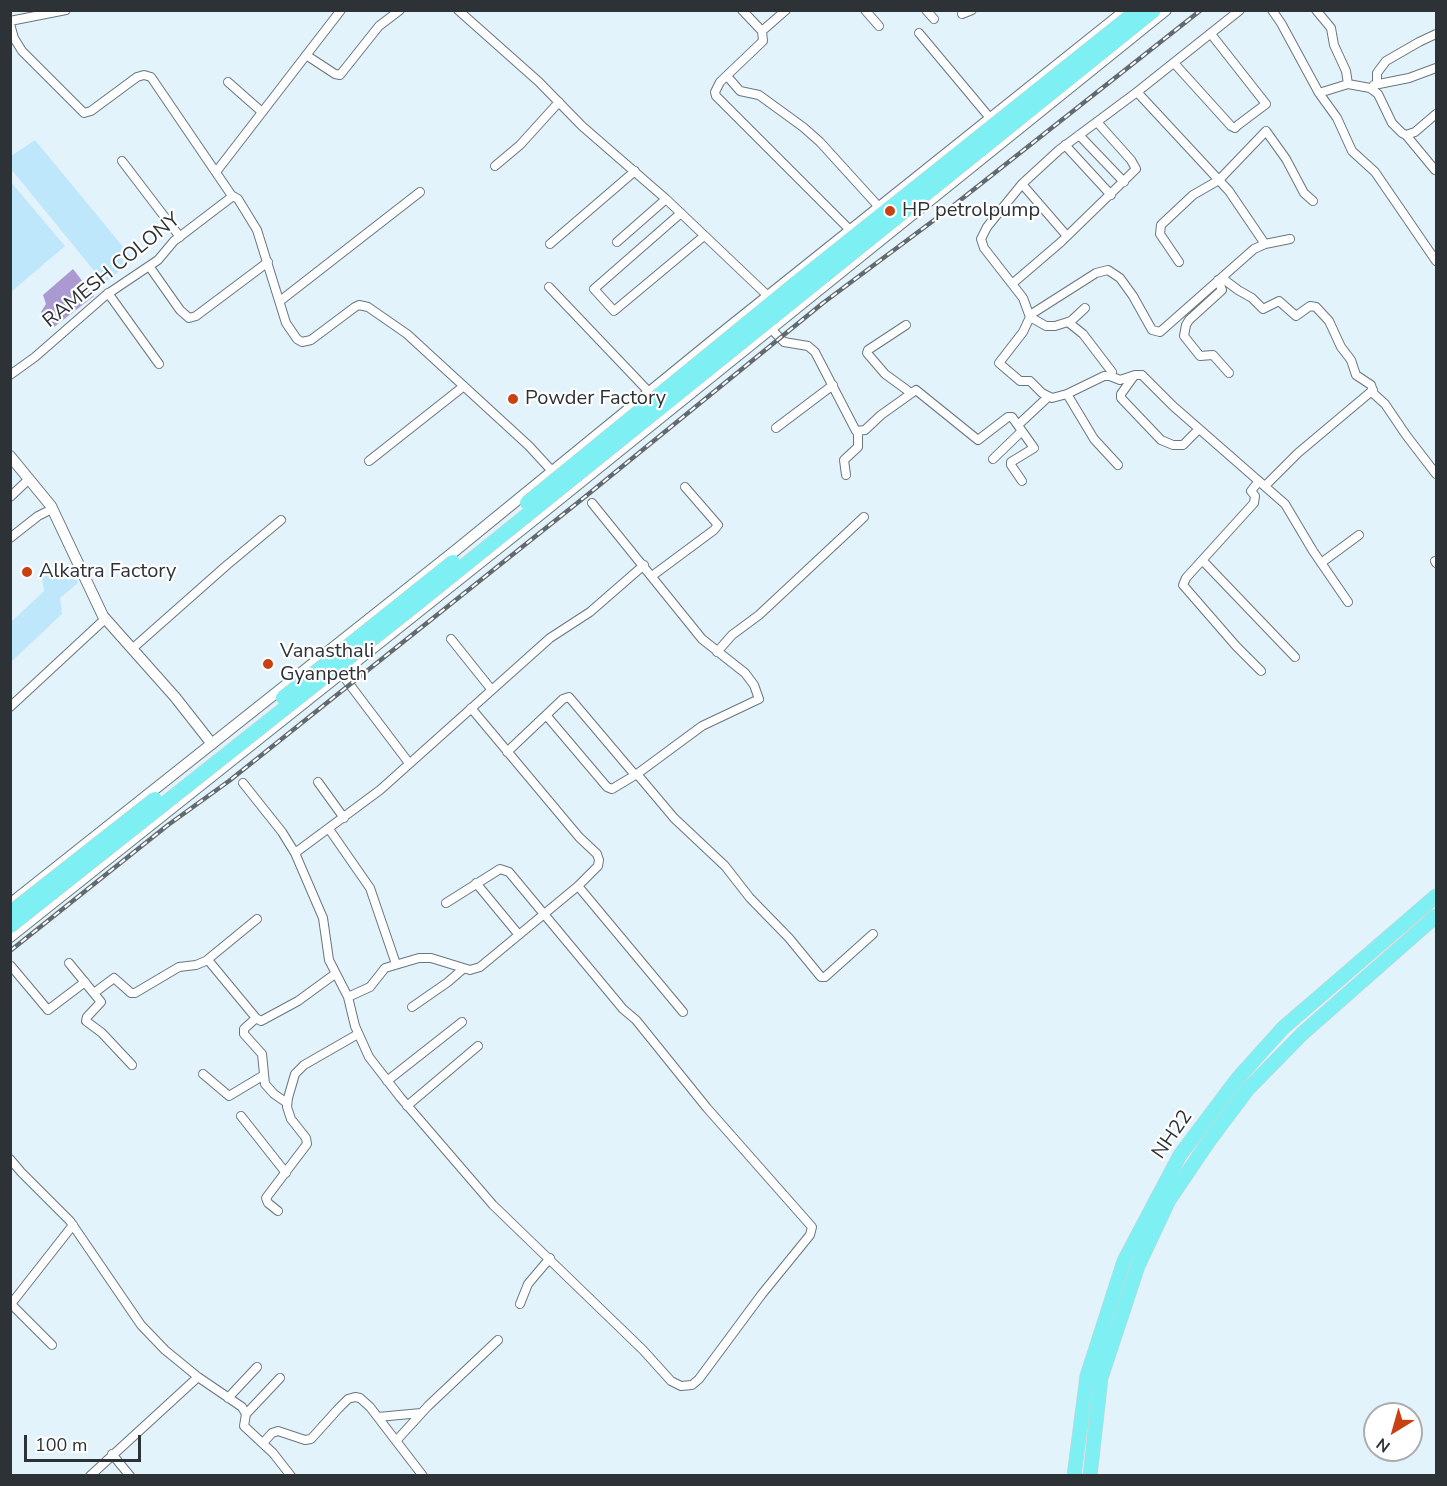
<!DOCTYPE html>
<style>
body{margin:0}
#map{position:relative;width:1447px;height:1486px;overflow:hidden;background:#e3f3fc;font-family:"Nunito Sans",sans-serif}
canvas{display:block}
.frame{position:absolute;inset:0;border:12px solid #2c3236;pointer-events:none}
.north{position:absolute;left:1363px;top:1402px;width:60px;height:60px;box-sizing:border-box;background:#fff;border:2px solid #abadaf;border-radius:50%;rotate:217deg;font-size:16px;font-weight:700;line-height:24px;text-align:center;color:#2c3236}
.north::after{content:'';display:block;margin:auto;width:21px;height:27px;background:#c94112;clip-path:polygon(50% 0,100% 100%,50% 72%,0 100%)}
.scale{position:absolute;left:24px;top:1435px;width:117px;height:27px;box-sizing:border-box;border:3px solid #2c3236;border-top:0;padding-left:8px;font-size:18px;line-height:21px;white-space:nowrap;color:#2c3236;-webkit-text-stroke:4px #fff;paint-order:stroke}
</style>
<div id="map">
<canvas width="1447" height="1486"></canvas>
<div class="frame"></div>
<div class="north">N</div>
<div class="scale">100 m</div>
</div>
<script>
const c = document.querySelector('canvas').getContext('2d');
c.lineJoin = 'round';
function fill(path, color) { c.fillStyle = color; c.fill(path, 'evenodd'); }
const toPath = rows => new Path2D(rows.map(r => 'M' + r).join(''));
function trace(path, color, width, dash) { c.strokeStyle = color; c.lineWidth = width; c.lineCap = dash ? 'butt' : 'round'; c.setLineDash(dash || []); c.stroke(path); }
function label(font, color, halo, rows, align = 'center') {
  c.font = font + ' "Nunito Sans",sans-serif'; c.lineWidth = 4.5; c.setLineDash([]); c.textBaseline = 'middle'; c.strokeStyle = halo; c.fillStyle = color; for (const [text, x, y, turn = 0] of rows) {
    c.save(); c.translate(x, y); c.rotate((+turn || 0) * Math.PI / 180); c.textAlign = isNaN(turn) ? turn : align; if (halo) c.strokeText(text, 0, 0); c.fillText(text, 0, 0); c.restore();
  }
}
const green = toPath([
 [35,140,134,260,104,283,11,169,11,156],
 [10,181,65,246,11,292,10,292],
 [71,566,78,583,60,598,62,614,11,662,11,622,44,591,42,578,57,568]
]);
const water = toPath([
 [73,269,94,296,54,327,41,312,46,304,43,295]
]);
const minor = toPath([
 [458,10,539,82,582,126,666,199,768,296],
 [742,10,762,31,763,41,720,82,715,92,716,96,850,230],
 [865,10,879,26],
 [926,10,934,19],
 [1240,10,1137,92,1059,150,1022,184,987,227,981,239,984,248,1023,298,1030,317,1023,332,999,363,1020,381,1030,381,1042,393,1052,398,1067,394,1104,376,1110,376,1120,380,1135,375,1142,375,1173,406,1285,504,1313,551,1348,602],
 [1272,10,1281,23,1319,93,1337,118,1352,151,1375,172,1436,261],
 [1316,10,1331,28,1334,45,1346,71,1348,84],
 [962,14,972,10],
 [10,21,66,10],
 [10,24,14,38,22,51,84,113,91,111,137,77,144,75,151,77,232,196],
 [762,31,786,10],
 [919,33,990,118],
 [306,55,335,74,340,75,379,26,400,10],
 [1174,63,1231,126,1235,128,1238,125,1266,104,1211,34],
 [727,76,740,91,759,95,803,127,820,142,879,207],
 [228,82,262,112],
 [1377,84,1377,73,1386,61,1419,42,1436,34],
 [1374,85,1409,78,1436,68],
 [1137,92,1229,191,1265,244],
 [1319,93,1348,84,1370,88,1378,94,1392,123,1402,133,1406,135,1415,132,1436,114],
 [1079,135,1124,182],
 [1406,135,1435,170],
 [1065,145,1111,195],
 [122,161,180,237],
 [495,166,520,145,559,102],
 [216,172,341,10],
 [1022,184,1067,236],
 [681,213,594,289,614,311,704,236],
 [617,242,666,199],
 [550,244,635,171],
 [1179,262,1160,234,1161,225,1193,195,1219,180,1266,131,1286,159,1304,193,1313,201],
 [149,266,180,310,189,318,196,316,268,262],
 [1222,278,1238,290,1252,298,1263,309,1279,301,1296,316,1310,306,1316,307,1329,321,1341,347,1351,360,1356,375,1371,385,1374,394,1385,404,1406,435,1436,474],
 [1218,280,1222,290,1189,320,1186,325,1184,336,1200,356,1213,355,1229,373],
 [1012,284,1061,242,1136,169,1131,160,1097,122],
 [549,287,649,392],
 [108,293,159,364],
 [280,301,420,192],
 [1030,315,1096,273,1108,270,1120,278,1133,296,1152,330,1160,332,1254,249,1265,244,1290,239],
 [1030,317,1046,326,1055,326,1071,321,1085,308],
 [1068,322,1083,334,1112,372],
 [906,325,868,350,867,353,885,374,911,393],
 [770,328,784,342,808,346,815,352,856,431,865,430,881,415,916,390,978,440,1008,417,1012,417,1034,448,1011,462,1011,465,1022,481],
 [10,375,35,357,106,295,158,260,174,241,233,196,238,199,257,230,286,323,297,339,302,342,311,340,355,307,359,305,368,307,407,334,529,446,552,471],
 [1134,376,1121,394,1121,398,1161,440,1173,445,1183,445,1199,429],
 [1067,394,1094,439,1118,465],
 [1018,425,1048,397],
 [776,428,833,385],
 [993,459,1022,431],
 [369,461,464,386],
 [846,475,844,460,858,447,858,432],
 [1259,481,1251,491,1255,496,1254,503,1186,578,1183,585,1236,646,1261,671],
 [1265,486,1298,453,1373,390],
 [10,497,29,479],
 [10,538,38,516,52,509],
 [1203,561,1295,657],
 [1435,561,1436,563],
 [1321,563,1359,535],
 [652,576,714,530,718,525,685,487],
 [451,639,491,689],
 [132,649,227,565,281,520],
 [717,652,732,635,759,615,864,517],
 [341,673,409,763],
 [10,707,105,619],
 [546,715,607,787,612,789,637,774,702,726,759,699,754,685,745,673,702,639,592,503],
 [507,752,563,699,569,697,635,775],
 [637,774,674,818,725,866,750,898,789,938,821,977,825,977,873,934],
 [318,782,344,818],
 [243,783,282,832,295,853,323,918,329,960,348,997,355,1026,369,1057,400,1097,493,1205,643,1350,671,1381,681,1386,692,1385,699,1379,762,1294,810,1235,812,1227,707,1108,636,1020,623,1009,509,872,500,869,446,903],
 [329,829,370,888,396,964],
 [295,853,380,790,550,638,590,612,644,565],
 [476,883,519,935],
 [578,886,683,1012],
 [207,960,257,919],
 [69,963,101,1002,87,1017,86,1021,102,1033,132,1065],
 [11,966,48,1010,85,982],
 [94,993,114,978,131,993,135,993,179,967,196,965,208,960,256,1018,261,1021,298,1001,335,974],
 [348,997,370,987,385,968,419,958,431,958,470,970,480,967,578,886,598,866,599,860,597,854,579,837,471,708],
 [412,1007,448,982,463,969],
 [256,1018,244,1029,244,1034,262,1054,265,1084,274,1094,287,1103],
 [203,1074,229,1096,264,1075],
 [387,1081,462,1022],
 [407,1106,478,1046],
 [241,1116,286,1173],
 [10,1159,21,1172,70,1221,141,1325,165,1350,198,1377,242,1407,246,1414,244,1426,273,1453,291,1476],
 [278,1211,268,1203,266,1198,307,1144,306,1138,291,1119,287,1107,288,1098,295,1074,304,1065,358,1034],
 [520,1304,528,1284,550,1258],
 [52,1345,11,1304,73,1225],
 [228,1398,257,1367],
 [246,1414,280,1378],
 [378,1417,421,1413],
 [396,1441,428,1406,498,1340],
 [263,1443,272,1433,278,1431,305,1440,311,1439,338,1409,348,1399,355,1397,360,1398,370,1407,423,1476],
 [112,1454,130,1476],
 [90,1476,198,1377]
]);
const tertiary = toPath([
 [10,456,51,506,103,616,175,697,212,744],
 [10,904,456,550,723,332,1126,10],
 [10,937,530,523,1166,10]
]);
const trunk = toPath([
 [1074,1476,1087,1376,1124,1261,1180,1155,1238,1078,1283,1028,1436,896],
 [1090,1476,1101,1378,1138,1266,1169,1200,1209,1141,1248,1089,1303,1033,1436,916]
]);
const rail = toPath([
 [10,951,168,825,229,781,586,496,823,303,949,209,1201,10]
]);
const trunkBridge = toPath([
 [527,503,795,284,1138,10],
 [283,698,453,562],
 [10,913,155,799],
 [10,926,419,602,1154,10]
]);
const markers = [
 [890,211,6,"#c94112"],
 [513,399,6,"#c94112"],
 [27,572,6,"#c94112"],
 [268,664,6,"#c94112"]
];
const poiNames = [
 ["HP petrolpump",902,211],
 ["Powder Factory",525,399],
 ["Alkatra Factory",39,572],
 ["Vanasthali",280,652],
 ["Gyanpeth",280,675]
];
const streetNames = [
 ["RAMESH COLONY",112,271,-39],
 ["NH22",1173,1135,-55]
];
fill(green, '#bfe7fc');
fill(water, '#aa9ad1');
trace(minor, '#68767e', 10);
trace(tertiary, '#68767e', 12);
trace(trunk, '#d1d2d3', 15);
trace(minor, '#fff', 8);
trace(tertiary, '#fff', 10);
trace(trunk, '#7ef0f4', 14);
trace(rail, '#616a6f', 4.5);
trace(rail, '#fff', 2, [7]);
trace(trunkBridge, '#d1d2d3', 15, []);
trace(trunkBridge, '#7ef0f4', 14);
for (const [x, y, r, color] of markers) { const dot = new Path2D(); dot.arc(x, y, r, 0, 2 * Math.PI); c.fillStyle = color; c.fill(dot); trace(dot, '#fff', 2); }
label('20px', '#2c3236', '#fff', poiNames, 'left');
label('20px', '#2c3236', '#fff', streetNames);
</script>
